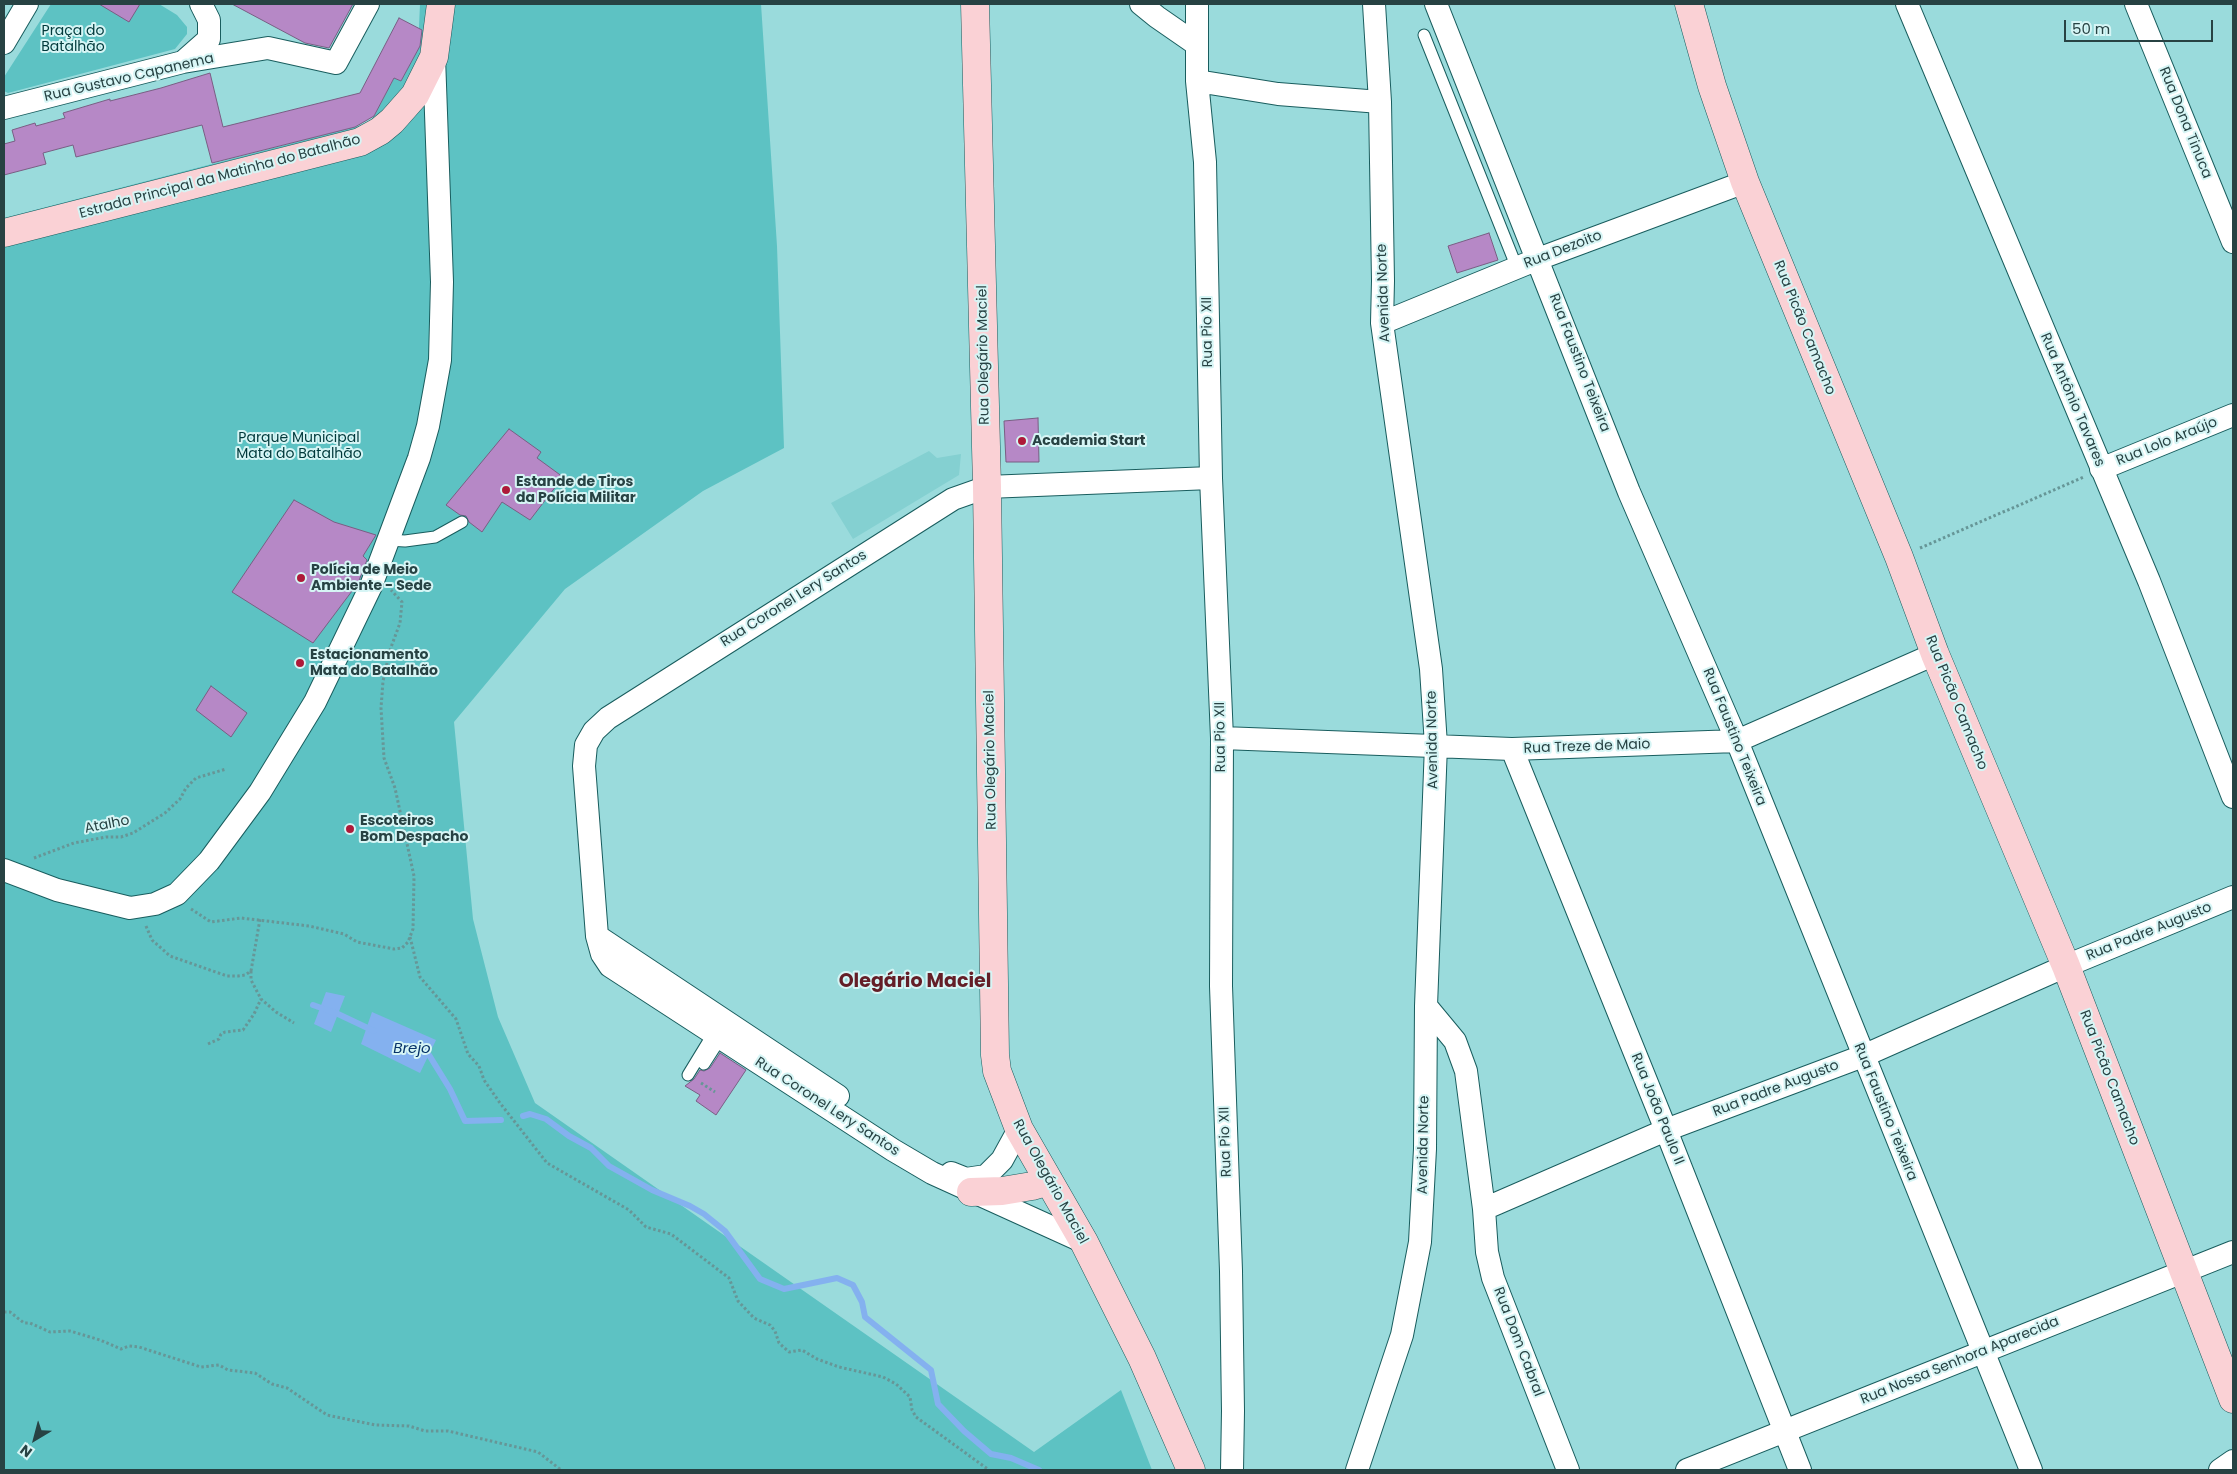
<!DOCTYPE html>
<meta charset="utf-8">
<style>
body{margin:0}
#map{position:relative;width:2237px;height:1474px;overflow:hidden;background:#9adbdc;font-family:Poppins,sans-serif}
canvas{display:block}
.frame{position:absolute;inset:0;border:5px solid #274243;pointer-events:none}
.north{position:absolute;left:10px;top:1414px;width:50px;height:50px;-webkit-text-stroke:4px #d6f5f5;paint-order:stroke;rotate:217deg;font-size:14px;font-weight:700;line-height:20px;text-align:center;color:#274243}
.north::after{content:'';display:block;margin:auto;width:18px;height:22px;background:#274243;clip-path:polygon(50% 0,100% 100%,50% 72%,0 100%)}
.scale{position:absolute;left:2064px;top:20px;width:149px;height:22px;box-sizing:border-box;border:2px solid #274243;border-top:0;padding-left:6px;font-size:15px;line-height:18px;white-space:nowrap;color:#274243;-webkit-text-stroke:4px #d6f5f5;paint-order:stroke}
</style>
<div id="map">
<canvas width="2237" height="1474"></canvas>
<div class="frame"></div>
<div class="north">N</div>
<div class="scale">50 m</div>
</div>
<script>
const c = document.querySelector('canvas').getContext('2d');
c.lineJoin = 'round';
function fill(path, color) { c.fillStyle = color; c.fill(path, 'evenodd'); }
const toPath = rows => new Path2D(rows.map(r => 'M' + r).join(''));
function trace(path, color, width, dash) { c.strokeStyle = color; c.lineWidth = width; c.lineCap = dash ? 'butt' : 'round'; c.setLineDash(dash || []); c.stroke(path); }
function label(font, color, halo, rows, align = 'center') {
  c.font = font + ' Poppins,sans-serif'; c.lineWidth = 4; c.setLineDash([]); c.textBaseline = 'middle'; c.strokeStyle = halo; c.fillStyle = color; for (const [text, x, y, turn = 0] of rows) {
    c.save(); c.translate(x, y); c.rotate((+turn || 0) * Math.PI / 180); c.textAlign = isNaN(turn) ? turn : align; if (halo) c.strokeText(text, 0, 0); c.fillText(text, 0, 0); c.restore();
  }
}
const built = toPath([
 [929,451,937,458,961,454,959,475,853,539,831,503]
]);
const green = toPath([
 [51,4,159,4,177,15,187,27,187,34,175,49,8,93,4,91,4,77],
 [420,4,761,4,777,246,784,448,703,491,565,589,454,722,473,919,498,1017,535,1103,1034,1452,1121,1390,1152,1470,4,1470,4,218,370,123,394,78,401,81,418,49]
]);
const water = toPath([
 [326,992,345,996,331,1032,314,1024],
 [372,1012,436,1040,420,1073,361,1044]
]);
const stream = toPath([
 [313,1005,338,1014,374,1031],
 [422,1052,429,1055,450,1089,465,1121,501,1120],
 [523,1116,530,1114,546,1119,569,1136,591,1148,609,1166,652,1190,690,1206,704,1214,725,1231,760,1279,784,1289,837,1278,853,1285,862,1302,865,1317,931,1370,938,1404,964,1431,991,1454,1011,1458,1039,1470]
]);
const building = toPath([
 [99,4,140,4,129,22,99,4],
 [232,4,353,4,329,48,305,43,232,4],
 [399,18,422,30,420,46,401,81,394,78,374,116,355,127,212,163,202,125,76,157,73,145,43,153,46,164,4,175,4,144,15,141,12,130,35,123,36,126,65,118,63,113,110,99,110,101,161,88,210,73,223,127,360,93,399,18],
 [1489,233,1498,260,1457,273,1448,246,1489,233],
 [1038,418,1039,462,1006,462,1004,421,1038,418],
 [509,429,541,452,537,458,563,477,530,520,502,502,482,532,469,522,466,516,460,515,446,505,509,429],
 [294,500,334,522,376,535,363,556,367,560,358,583,313,643,232,592,294,500],
 [211,686,247,713,231,737,196,710,211,686],
 [720,1053,746,1070,716,1115,696,1101,700,1095,685,1086,694,1079,700,1070,704,1071,710,1068,720,1053]
]);
const path = toPath([
 [1920,548,2084,477],
 [34,858,74,843,106,837,121,837,133,833,165,813,180,799,186,788,196,778,226,769],
 [191,909,211,922,241,918,309,926,344,934,357,942,394,949,402,948,408,942,413,929,414,876,395,788,384,758,381,708,383,681,390,650,400,623,402,602,391,590],
 [146,926,152,940,170,956,227,976,238,976,245,975,251,971,260,919],
 [410,937,420,977,456,1019,468,1054,479,1066,484,1080,500,1103,547,1163,629,1210,646,1227,671,1234,729,1278,738,1301,754,1318,770,1325,775,1331,779,1343,789,1352,802,1350,817,1359,839,1367,883,1377,896,1384,910,1397,912,1410,916,1417,989,1470],
 [251,971,251,980,261,999,276,1012,294,1023],
 [208,1044,219,1039,221,1034,225,1032,243,1030,254,1014,261,999],
 [701,1083,715,1092],
 [4,1312,10,1312,24,1323,30,1323,50,1332,70,1331,100,1340,121,1349,129,1346,139,1347,201,1367,219,1365,228,1370,255,1373,272,1384,287,1388,327,1415,375,1425,409,1426,425,1431,448,1431,538,1452,561,1470]
]);
const lane = toPath([
 [1424,35,1517,268],
 [388,540,405,541,435,537,462,522],
 [704,1064,720,1039],
 [688,1075,713,1034]
]);
const street = toPath([
 [1141,4,1157,17,1196,44],
 [1197,4,1197,81,1205,162,1211,478,1222,738,1221,986,1231,1271,1233,1411,1232,1470],
 [1436,4,1629,492,1737,741,2031,1470],
 [1907,4,2149,581,2233,797],
 [2136,4,2233,242],
 [4,43,27,4],
 [183,62,209,39,209,20,201,4],
 [1197,81,1278,94,1380,102],
 [4,108,183,62,268,48,336,63,368,4],
 [1382,323,1538,259,1745,182],
 [2101,469,2233,415],
 [1222,738,1512,749,1737,741,1935,654],
 [1512,749,1666,1130,1800,1470],
 [4,870,57,890,130,908,155,904,177,894,209,861,260,792,315,702,371,586,419,458,428,426,440,360,442,282,434,57],
 [597,936,838,1096],
 [1426,1006,1455,1041,1466,1071,1484,1209,1487,1252,1493,1278,1568,1470],
 [951,1173,966,1179,986,1176,1002,1160,1019,1129],
 [1484,1209,1666,1130,1863,1056,2066,966,2233,897],
 [1084,1242,932,1173,893,1150,610,966,602,954,597,936,584,766,586,745,594,731,608,718,953,499,987,487,1211,478],
 [1357,1470,1402,1335,1420,1242,1425,1149,1426,1006,1436,745,1431,669,1382,323,1383,281,1380,102,1374,4],
 [1687,1470,2233,1252],
 [2220,1470,2233,1461]
]);
const secondary = toPath([
 [975,4,987,487,995,1055,997,1071,1019,1129,1084,1242,1142,1358,1191,1470],
 [1689,4,1712,86,1745,182,1899,557,1935,654,2066,966,2233,1399],
 [4,233,360,142,380,131,392,121,415,95,434,57,441,4],
 [971,1192,1002,1191,1032,1186,1049,1181]
]);
const markers = [
 [1022,441,5,"#ae1a39"],
 [506,490,5,"#ae1a39"],
 [301,578,5,"#ae1a39"],
 [300,663,5,"#ae1a39"],
 [350,829,5,"#ae1a39"]
];
const parkNames = [
 ["Praça do",73,31],
 ["Batalhão",73,47],
 ["Parque Municipal",299,438],
 ["Mata do Batalhão",299,454]
];
const streetNames = [
 ["Rua Gustavo Capanema",129,78,-13],
 ["Rua Dona Tinuca",2185,123,68],
 ["Estrada Principal da Matinha do Batalhão",220,177,-15],
 ["Rua Dezoito",1563,250,-21],
 ["Avenida Norte",1384,293,-92],
 ["Rua Picão Camacho",1804,328,68],
 ["Rua Pio XII",1208,332,-91],
 ["Rua Olegário Maciel",984,355,-91],
 ["Rua Faustino Teixeira",1579,363,69],
 ["Rua Antônio Tavares",2072,400,67],
 ["Rua Lolo Araújo",2167,442,-22],
 ["Rua Coronel Lery Santos",794,599,-32],
 ["Rua Picão Camacho",1956,703,68],
 ["Rua Pio XII",1221,737,-91],
 ["Rua Faustino Teixeira",1734,737,68],
 ["Avenida Norte",1433,740,-91],
 ["Rua Treze de Maio",1587,747,-2],
 ["Rua Olegário Maciel",991,760,-91],
 ["Atalho",107,825,-11],
 ["Rua Padre Augusto",2149,932,-22],
 ["Rua Picão Camacho",2109,1078,69],
 ["Rua Padre Augusto",1776,1089,-21],
 ["Rua Coronel Lery Santos",827,1107,33],
 ["Rua João Paulo II",1657,1109,68],
 ["Rua Faustino Teixeira",1885,1112,68],
 ["Rua Pio XII",1226,1142,-92],
 ["Avenida Norte",1424,1145,-89],
 ["Rua Olegário Maciel",1050,1182,61],
 ["Rua Dom Cabral",1518,1342,69],
 ["Rua Nossa Senhora Aparecida",1960,1361,-22]
];
const poiNames = [
 ["Academia Start",1032,441],
 ["Estande de Tiros",516,482],
 ["da Polícia Militar",516,498],
 ["Polícia de Meio",311,570],
 ["Ambiente - Sede",311,586],
 ["Estacionamento",310,655],
 ["Mata do Batalhão",310,671],
 ["Escoteiros",360,821],
 ["Bom Despacho",360,837]
];
const waterNames = [
 ["Brejo",412,1049]
];
const districtNames = [
 ["Olegário Maciel",915,982]
];
fill(built, '#84d0d1');
fill(green, '#5dc2c3');
fill(water, '#84b1ef');
trace(stream, '#84b1ef', 6);
fill(building, '#b688c6');
trace(building, '#795e83', 1);
trace(lane, '#195d5e', 13);
trace(street, '#195d5e', 24);
trace(secondary, '#195d5e', 29);
trace(path, '#669697', 3, [2.5, 2.5]);
trace(lane, '#fff', 11);
trace(street, '#fff', 22);
trace(secondary, '#fad1d5', 28);
for (const [x, y, r, color] of markers) { const dot = new Path2D(); dot.arc(x, y, r, 0, 2 * Math.PI); c.fillStyle = color; c.fill(dot); trace(dot, '#d6f5f5', 2); }
label('14px', '#01393b', '#d6f5f5', parkNames);
label('14px', '#274243', '#d6f5f5', streetNames);
label('bold 14px', '#274243', '#d6f5f5', poiNames, 'left');
label('italic 15px', '#073369', '#d6f5f5', waterNames);
label('bold 19px', '#641e27', '#d6f5f5', districtNames);
</script>
